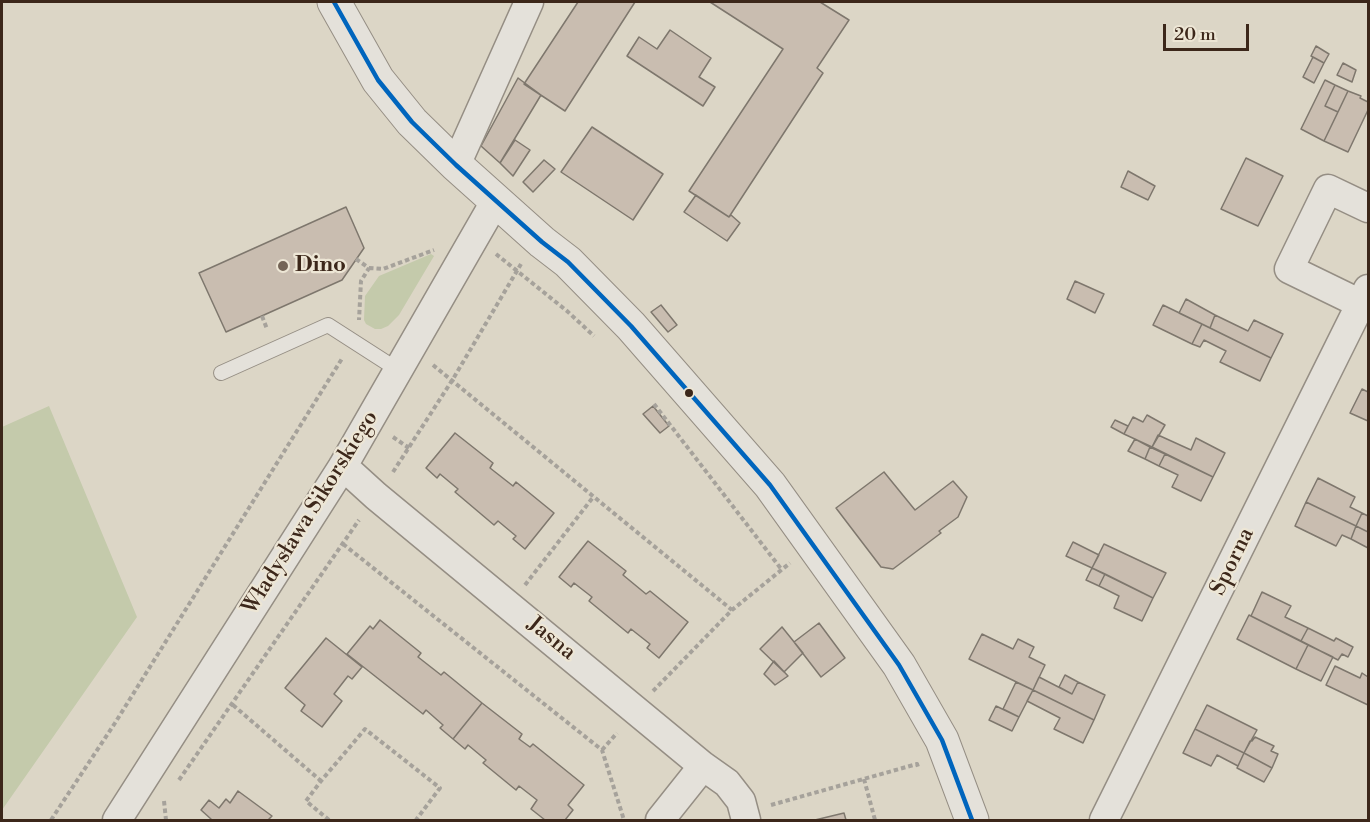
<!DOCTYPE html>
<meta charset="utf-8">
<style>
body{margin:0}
#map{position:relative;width:1370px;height:822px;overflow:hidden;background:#dcd6c6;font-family:"Libre Bodoni",serif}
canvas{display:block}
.frame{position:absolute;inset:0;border:3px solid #3c271a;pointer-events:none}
.scale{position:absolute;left:1163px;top:24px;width:86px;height:27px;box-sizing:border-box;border:3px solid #3c271a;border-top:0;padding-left:8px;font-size:18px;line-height:21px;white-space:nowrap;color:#3c271a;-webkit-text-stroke:4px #ede6d5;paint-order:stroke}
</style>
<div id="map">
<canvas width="1370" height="822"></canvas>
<div class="frame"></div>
<div class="scale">20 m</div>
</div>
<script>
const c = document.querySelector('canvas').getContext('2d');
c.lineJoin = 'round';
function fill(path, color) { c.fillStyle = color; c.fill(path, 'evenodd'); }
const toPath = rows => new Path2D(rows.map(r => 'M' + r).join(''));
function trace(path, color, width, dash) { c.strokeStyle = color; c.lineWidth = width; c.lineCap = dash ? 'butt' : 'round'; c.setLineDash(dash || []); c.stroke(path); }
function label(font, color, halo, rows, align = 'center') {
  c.font = font + ' "Libre Bodoni",serif'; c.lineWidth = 4.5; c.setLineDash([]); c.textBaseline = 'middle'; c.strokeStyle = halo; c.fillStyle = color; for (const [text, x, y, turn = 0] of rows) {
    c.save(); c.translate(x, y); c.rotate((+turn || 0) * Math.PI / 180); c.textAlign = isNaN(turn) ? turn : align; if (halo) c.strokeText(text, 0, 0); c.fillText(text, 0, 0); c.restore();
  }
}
const green = toPath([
 [431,254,434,256,399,315,388,326,381,329,375,329,366,324,364,320,365,296,379,276],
 [49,406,137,617,2,810,2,427]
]);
const building = toPath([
 [578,2,635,2,565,111,524,84,578,2],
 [710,2,820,2,849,20,817,68,823,73,729,217,689,191,783,49,710,2],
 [670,30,711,58,699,77,715,87,703,106,627,56,639,37,657,49,670,30],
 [1316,46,1329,54,1324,63,1311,56,1316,46],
 [1313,57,1324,63,1314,83,1303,77,1313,57],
 [1343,63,1356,70,1352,82,1337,75,1343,63],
 [518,78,541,95,500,163,481,146,518,78],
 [1325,80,1335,85,1325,106,1338,112,1324,141,1301,129,1325,80],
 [1335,85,1348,91,1338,112,1325,106,1335,85],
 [1348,91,1361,96,1360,98,1368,102,1368,110,1348,152,1324,141,1348,91],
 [592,127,663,174,633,220,561,172,592,127],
 [515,140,530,150,513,176,500,163,515,140],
 [1246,158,1283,176,1258,226,1221,209,1246,158],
 [544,160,555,169,533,192,523,182,544,160],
 [1128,171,1155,186,1148,200,1121,187,1128,171],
 [696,195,729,217,731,215,740,223,727,241,684,212,696,195],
 [346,207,364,248,342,280,226,332,199,273,346,207],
 [1075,281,1104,294,1095,313,1067,299,1075,281],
 [1186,299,1215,315,1210,328,1179,313,1186,299],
 [661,305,677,325,668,332,651,312,661,305],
 [1163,305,1202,324,1192,344,1153,325,1163,305],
 [1215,315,1248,331,1254,320,1283,334,1271,358,1210,328,1215,315],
 [1202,324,1271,358,1260,381,1220,362,1226,351,1204,340,1200,347,1192,344,1202,324],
 [1362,389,1368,392,1368,421,1350,413,1362,389],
 [653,406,669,426,660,433,643,414,653,406],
 [1147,415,1165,425,1152,447,1124,434,1133,417,1143,422,1147,415],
 [1115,420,1128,426,1124,434,1111,427,1115,420],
 [455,433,493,463,490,468,513,486,516,482,554,513,525,549,513,539,516,536,498,521,494,525,455,492,458,489,440,474,437,478,426,468,455,433],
 [1158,435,1191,450,1196,438,1225,453,1213,477,1152,447,1158,435],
 [1135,439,1150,447,1145,459,1128,451,1135,439],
 [1150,447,1165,454,1159,466,1145,459,1150,447],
 [1165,454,1213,477,1201,501,1172,487,1178,475,1159,466,1165,454],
 [884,472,915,510,953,481,967,497,958,517,939,531,941,533,893,569,881,567,836,508,884,472],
 [1318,478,1355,497,1350,507,1362,513,1356,526,1306,502,1318,478],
 [1306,502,1356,526,1351,539,1342,535,1336,546,1295,526,1306,502],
 [1362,513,1368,516,1368,532,1356,526,1362,513],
 [1356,526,1368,532,1368,548,1351,539,1356,526],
 [588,541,626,571,623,575,646,594,650,591,688,622,659,658,647,648,650,644,631,629,628,633,589,601,592,597,574,583,571,587,559,577,588,541],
 [1073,542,1099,555,1092,568,1066,556,1073,542],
 [1104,544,1166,573,1153,598,1092,568,1104,544],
 [1092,568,1105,574,1099,586,1086,580,1092,568],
 [1105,574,1153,598,1142,621,1114,608,1119,596,1099,586,1105,574],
 [1262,592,1291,606,1285,617,1308,628,1301,641,1251,616,1262,592],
 [1249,615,1308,645,1296,669,1237,639,1249,615],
 [380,620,421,653,418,657,441,675,444,672,482,703,453,739,440,728,443,725,426,710,423,714,347,654,370,626,373,629,380,620],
 [819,623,845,658,821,677,794,642,819,623],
 [782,627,803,653,784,672,760,649,782,627],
 [1308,628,1334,641,1336,638,1353,647,1348,657,1342,654,1338,660,1301,641,1308,628],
 [982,634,1013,649,1018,639,1034,647,1029,657,1045,665,1033,690,969,659,982,634],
 [326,638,362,667,352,679,348,676,334,694,342,701,322,727,301,711,305,705,285,688,326,638],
 [1308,645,1333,657,1321,681,1296,669,1308,645],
 [774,661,788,676,775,685,764,674,774,661],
 [1335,666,1360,678,1362,673,1368,677,1368,705,1326,685,1335,666],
 [1065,675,1078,682,1072,694,1059,687,1065,675],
 [1039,677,1072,694,1078,682,1105,695,1094,720,1033,690,1039,677],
 [1016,682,1033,690,1019,717,1003,709,1016,682],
 [1033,690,1094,720,1083,743,1054,729,1060,718,1027,701,1033,690],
 [482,703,522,734,519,739,530,747,533,744,584,785,568,805,573,810,565,820,545,820,531,809,537,800,519,786,516,790,483,763,486,760,468,745,465,749,453,739,482,703],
 [1207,705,1257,730,1244,753,1195,729,1207,705],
 [996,706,1019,717,1012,731,989,720,996,706],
 [1195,729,1244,753,1238,766,1217,755,1211,766,1183,753,1195,729],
 [1255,737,1274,746,1271,751,1278,754,1272,768,1244,753,1250,741,1252,741,1255,737],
 [1244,753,1272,768,1264,782,1237,768,1244,753],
 [238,791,272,816,268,820,210,820,211,819,201,810,209,800,219,808,226,799,230,803,238,791],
 [844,813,846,820,815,820,844,813]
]);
const path = toPath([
 [496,254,567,311,594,336],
 [356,259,369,268,361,281,359,320],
 [369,268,383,269,434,250],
 [262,316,267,329],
 [433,365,732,610],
 [654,404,782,570],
 [393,437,409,448],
 [393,472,453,379,521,264],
 [343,544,602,750,624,820],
 [525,585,594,496],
 [653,691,732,610,790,563],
 [233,705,321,781],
 [602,750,617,733],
 [864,779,875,820],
 [179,780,359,520],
 [164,801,166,820],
 [771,805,917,764,918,767],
 [51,820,115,723,343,357],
 [329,820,306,801,321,781,365,729,440,788,416,820]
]);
const service = toPath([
 [221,373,328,325,398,370]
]);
const minor = toPath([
 [456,165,529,2],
 [1361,304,1289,269,1328,189,1368,208],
 [343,466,376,496,703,766,727,783,741,801,746,820],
 [117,820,343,466,496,200],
 [660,820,703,766],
 [1104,820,1368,289]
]);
const tertiary = toPath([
 [334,2,378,80,412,122,456,165,542,242,568,262,631,326,770,485,899,665,942,740,972,820]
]);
const bus1 = toPath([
 [334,2,378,80,412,122,456,165,542,242,568,262,631,326,770,485,899,665,942,740,972,820]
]);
const markers = [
 [283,266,6,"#746456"],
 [689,393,5,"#3c271a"]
];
const poiNames = [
 ["Dino",295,266]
];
const streetNames = [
 ["Władysława Sikorskiego",311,513,-58],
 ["Sporna",1233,562,-64],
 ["Jasna",551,639,39]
];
fill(green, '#c4caab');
fill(building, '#c9bdb0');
trace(building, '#7e776d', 1.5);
trace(service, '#958e84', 16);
trace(minor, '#958e84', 31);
trace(tertiary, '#958e84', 35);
trace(path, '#a6a29b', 4, [4.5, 3]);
trace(service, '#e4e1da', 14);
trace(minor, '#e4e1da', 28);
trace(tertiary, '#e4e1da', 33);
trace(bus1, '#0065bd', 4.5);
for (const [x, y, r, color] of markers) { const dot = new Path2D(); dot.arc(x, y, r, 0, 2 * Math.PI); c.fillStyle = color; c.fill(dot); trace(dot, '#ede6d5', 2); }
label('bold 22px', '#3c271a', '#ede6d5', poiNames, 'left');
label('22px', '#3c271a', '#ede6d5', streetNames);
</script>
